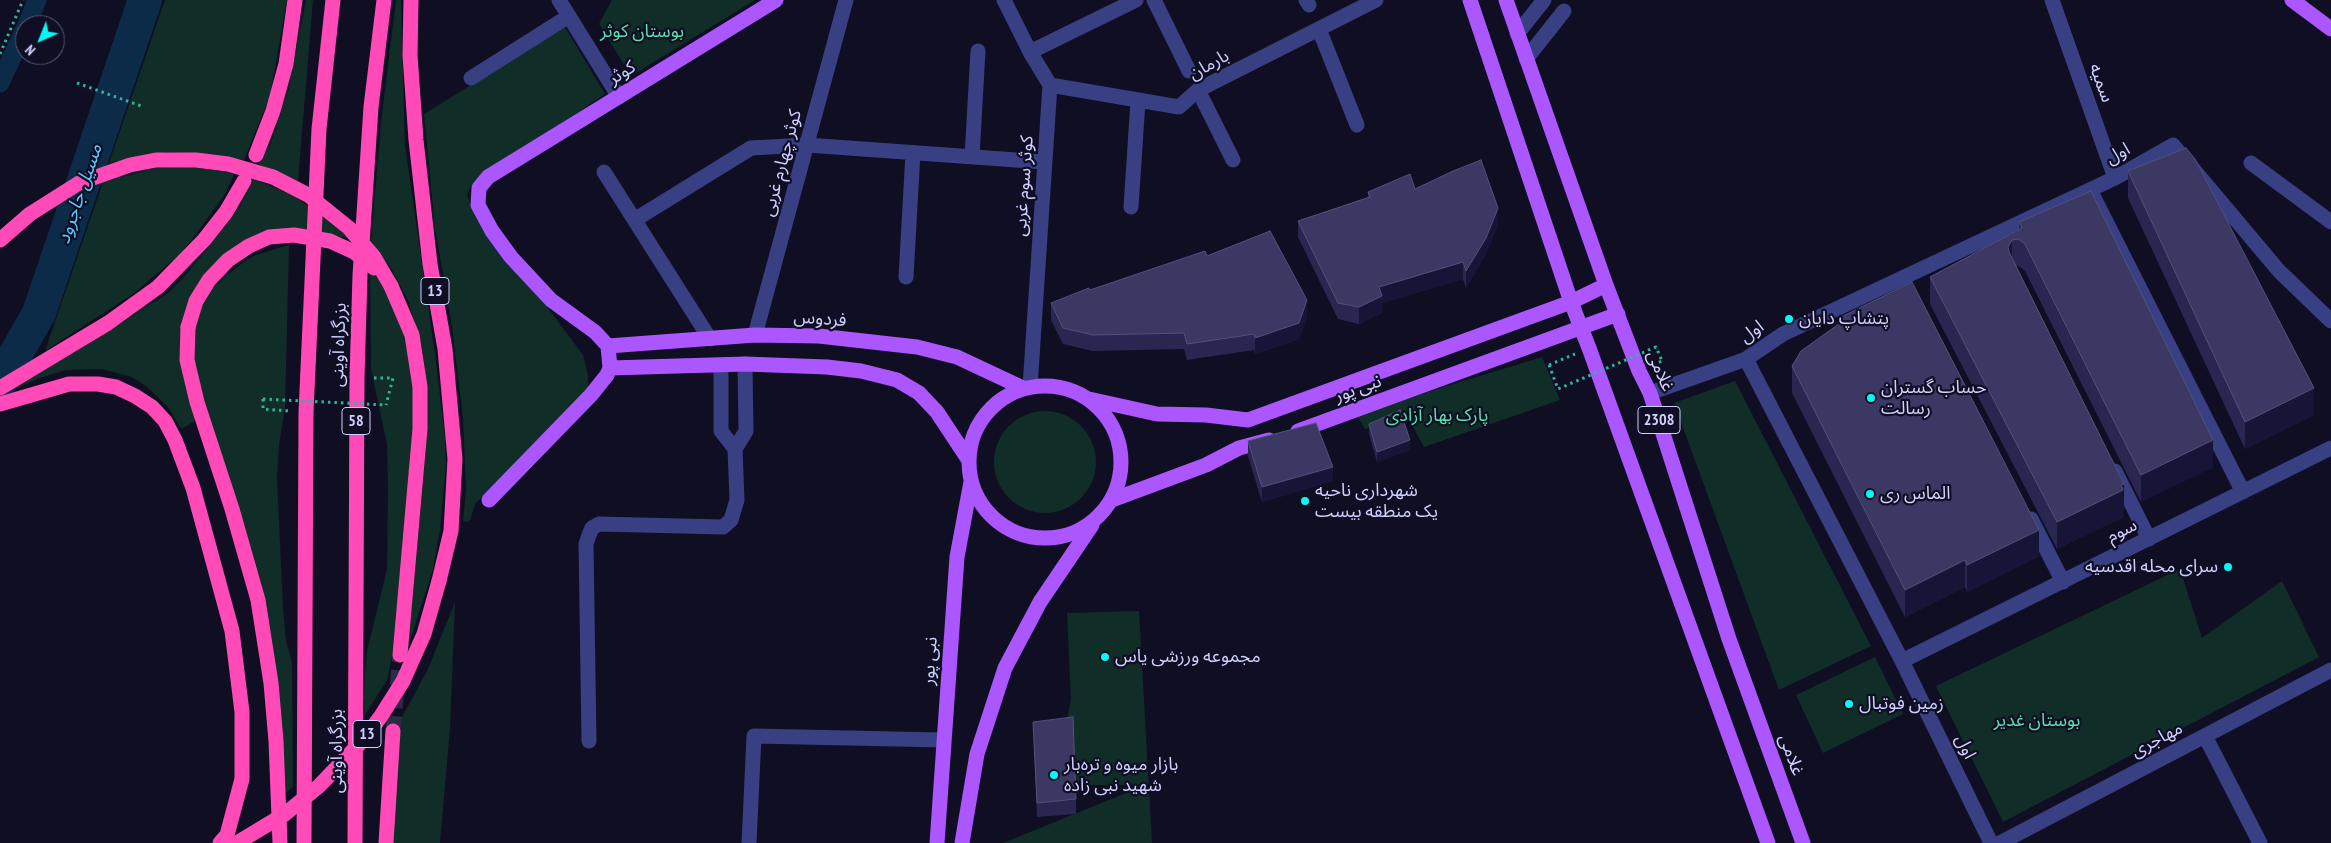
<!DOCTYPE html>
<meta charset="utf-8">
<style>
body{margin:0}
#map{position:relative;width:2331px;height:843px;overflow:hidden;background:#0f0e23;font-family:"PT Sans Narrow",sans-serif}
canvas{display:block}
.north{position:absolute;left:15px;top:15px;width:50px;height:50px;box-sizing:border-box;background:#0f0e23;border:1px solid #5c5c7b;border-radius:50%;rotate:224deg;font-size:14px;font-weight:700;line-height:20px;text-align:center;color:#cfd0ff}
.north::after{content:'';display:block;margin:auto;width:18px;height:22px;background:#00faf4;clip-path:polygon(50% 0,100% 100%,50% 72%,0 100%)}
</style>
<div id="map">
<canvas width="2331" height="843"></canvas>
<div class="north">N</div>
</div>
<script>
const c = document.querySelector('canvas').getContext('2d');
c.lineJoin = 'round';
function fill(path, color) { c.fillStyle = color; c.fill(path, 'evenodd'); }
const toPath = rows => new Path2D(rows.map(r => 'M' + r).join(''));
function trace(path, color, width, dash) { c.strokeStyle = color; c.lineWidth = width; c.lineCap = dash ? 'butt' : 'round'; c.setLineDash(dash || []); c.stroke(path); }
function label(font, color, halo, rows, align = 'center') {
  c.font = font + ' "PT Sans Narrow","Noto Sans Arabic",sans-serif'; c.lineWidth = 4.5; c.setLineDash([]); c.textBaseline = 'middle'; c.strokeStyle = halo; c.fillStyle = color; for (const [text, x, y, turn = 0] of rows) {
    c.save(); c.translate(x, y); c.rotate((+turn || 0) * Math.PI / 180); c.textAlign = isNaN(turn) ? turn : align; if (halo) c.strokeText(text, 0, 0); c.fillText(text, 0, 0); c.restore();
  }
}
const green = toPath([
 [165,0,287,0,270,96,244,160,217,155,168,152,109,163],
 [306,0,313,0,298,181,258,164,271,143,289,88],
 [396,0,401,0,405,145,435,354,445,438,446,465,440,529,433,569,408,647,425,461,427,424,425,374,423,350,408,300,392,270,371,242,381,122],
 [612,0,755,0,631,76,599,24],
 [565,27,605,94,477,181,469,189,467,195,471,205,583,355,588,375,588,392,475,504,470,521,463,522,466,489,463,418,452,327,435,228,424,114],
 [193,167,234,174,225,194,194,237,179,255,133,294,45,351,103,182,156,168],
 [254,179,294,196,334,224,348,238,297,230,262,235,188,309,197,420,181,429,168,407,146,386,132,377,102,369,66,370,40,378,0,395,90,343,167,294,184,277,225,227,241,205],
 [289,245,285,409,279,444,277,478,283,608,286,641,292,662,293,787,283,795,279,703,204,405,193,356,195,328,202,305,209,292,237,267,253,256],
 [370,270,386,288,402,323,412,367,414,405,412,475,399,624,387,680,365,715,363,699,367,651,387,569,388,489,387,444,371,369],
 [1542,357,1560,400,1424,447,1408,418,1365,429,1356,414],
 [1735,381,1871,646,1779,690,1674,403],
 '994 462a51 51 0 1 1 102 0a51 51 0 1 1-102 0Z',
 [2180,569,2202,638,2282,581,2319,657,2003,822,1936,686],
 [455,602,450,729,440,843,392,843,401,719,428,669],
 [1139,611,1152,843,1003,843,1146,785,1076,785,1068,715,1071,700,1067,613],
 [1875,657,1903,714,1823,753,1796,695]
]);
const canal = toPath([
 [27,25,37,0],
 [0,83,25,29]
]);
const river = toPath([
 [0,382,39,313,145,0]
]);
const highwayTunnel = toPath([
 [393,731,400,655]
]);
const path = toPath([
 [0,54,23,0],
 [77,83,144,107],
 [1549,365,1575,354],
 [1653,365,1662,361],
 [374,378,393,378,386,405],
 [263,399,263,409,290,411]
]);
const minor = toPath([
 [559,0,619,97],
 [1004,0,1030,52,1050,85,1030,387],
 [1154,0,1189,71],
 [1306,0,1309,5],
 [2052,0,2115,178],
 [1319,29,1357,125],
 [1517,34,1544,0],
 [1030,52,1136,0],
 [1526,59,1564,11],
 [471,78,569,16],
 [1050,85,1179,107,1198,90,1376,0],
 [1198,90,1233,160],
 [972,157,978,51],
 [2251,163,2331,222],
 [604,172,710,339],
 [2090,190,2243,492],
 [1131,207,1138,101],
 [636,219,751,148,807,145,1044,162],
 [906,277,913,153],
 [755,335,846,0],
 [1746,359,1902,661,1991,843],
 [721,366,721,431,735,449],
 [1650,393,1746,359,1783,334,2115,178,2173,145,2279,271,2331,321],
 [2115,471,2149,539],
 [2031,519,2063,582],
 [1902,661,2331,448],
 [2205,736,2260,843],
 [589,741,586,544,589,535,592,528,599,524,723,527,731,520,737,500,735,449,746,431,745,364],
 [749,843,754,736,943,740],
 [2000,843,2331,670]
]);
const major = toPath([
 [1470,0,1571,302,1589,348,1768,843],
 [1506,0,1606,285,1639,371,1650,393,1729,639,1803,843],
 [2292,0,2331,29],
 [608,346,755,335,819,336,917,347,957,357,1023,388],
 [610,368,745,364,827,367,861,371,897,380,919,393,937,412,968,459],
 '969 462a76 76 0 1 1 152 0a76 76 0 1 1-152 0Z',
 [1089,399,1157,414,1206,415,1248,420,1571,302,1606,285],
 [1298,431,1618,314],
 [489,500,591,395,607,375,610,368,608,346,595,332,551,300,511,257,492,231,478,205,479,188,488,177,776,0],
 [1112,500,1206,465,1239,448,1269,440],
 [937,843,957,557,971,482],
 [962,843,977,754,1005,668,1040,602,1092,525]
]);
const highway = toPath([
 [411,0,410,55,416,140,430,264,445,349,455,459,451,531,439,581],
 [256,155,273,111,286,64,295,0],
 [391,286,412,335,420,387,420,429,400,655],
 [188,327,187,360,197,402,232,509,258,600,271,683,276,741,280,843],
 [0,388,108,323,158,287,204,240,226,212,244,181],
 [0,404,69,384,98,384,116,387,135,396,152,407,165,421,175,440,193,488,232,631,242,712,242,779,227,835,220,843],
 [304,843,306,412,319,129,333,0],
 [355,843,357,377,360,275,371,107,384,0],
 [386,843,393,731]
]);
const pathBridge = toPath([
 [1549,365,1558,389,1656,347,1662,361],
 [263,399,386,405]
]);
const highwayBridge = toPath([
 [0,240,30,214,79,183,130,165,156,160,196,160,228,164,273,177,308,195,349,228,374,257,391,286],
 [188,327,196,301,209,280,228,260,249,246,269,237,294,235,330,241,354,252,374,268],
 [237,843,285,814,319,786,364,739,381,716,403,681,424,634,439,581]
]);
const wall = toPath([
 [2128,171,2314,415,2245,449,2128,198],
 [1415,189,1498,224,1486,254,1466,288,1463,279,1382,303,1382,313,1359,324,1338,319,1298,237,1298,221,1368,197,1368,192],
 [2019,222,2213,467,2141,502,2025,271,2018,266,2016,266,2124,510,2123,511,2123,517,2057,549,1930,304,1930,277,2019,229],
 [1207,256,1307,317,1299,339,1255,354,1254,350,1187,360,1184,349,1093,351,1063,344,1051,320,1051,303,1090,290],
 [1841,317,2039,556,1967,592,1965,587,1905,617,1792,393,1792,366,1841,323],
 [1369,424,1410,450,1377,462,1369,434],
 [1248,441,1333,481,1262,502,1248,456],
 [1033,722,1076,799,1076,814,1037,817]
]);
const shadedWall = toPath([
 [1498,208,1498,224,1486,254,1466,288,1466,271],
 [2012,240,2012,267,2008,247],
 [1463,262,1463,279,1382,303,1382,313,1359,324,1359,307,1379,287],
 [1307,300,1307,317,1299,339,1255,354,1255,338],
 [2314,388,2314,415,2245,449,2245,422],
 [1410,440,1410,450,1377,462,1377,452],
 [2213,440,2213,467,2141,502,2141,475],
 [1333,467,1333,481,1262,502,1262,487],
 [2124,484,2124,510,2123,511,2123,517,2057,549,2057,522],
 [2039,530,2039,556,1967,592,1967,565],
 [1965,560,1965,587,1905,617,1905,590]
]);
const building = toPath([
 [2186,148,2195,159,2314,388,2245,422,2128,171,2186,148],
 [1481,160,1498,208,1486,238,1466,271,1463,262,1379,287,1382,296,1359,307,1338,303,1298,221,1370,197,1368,192,1410,174,1415,189,1453,171,1481,160],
 [2091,191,2213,440,2141,475,2025,244,2018,239,2012,240,2008,247,2009,252,2124,484,2121,485,2123,490,2057,522,1930,277,2022,228,2019,222,2091,191],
 [1270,231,1307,300,1299,323,1255,338,1254,334,1187,344,1184,333,1093,335,1063,328,1051,303,1089,288,1090,290,1205,251,1207,256,1270,231],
 [1912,282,2039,530,1967,565,1965,560,1905,590,1792,366,1801,351,1843,321,1841,317,1912,282],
 [1400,410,1410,440,1377,452,1369,424,1400,410],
 [1316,423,1333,467,1262,487,1248,441,1316,423],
 [1073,717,1076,799,1037,803,1033,722,1073,717]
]);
const markers = [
 [1789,319,5,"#00faf4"],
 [1871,398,5,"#00faf4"],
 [1870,494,5,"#00faf4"],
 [1305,501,5,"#00faf4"],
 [2228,567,5,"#00faf4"],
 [1105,657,5,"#00faf4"],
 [1849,704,5,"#00faf4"],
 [1054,775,5,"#00faf4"]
];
const shields = [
 [435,291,28],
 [1659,420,42],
 [356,421,28],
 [367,734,28]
];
const shieldNames = [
 ["13",435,291],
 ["2308",1659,420],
 ["58",356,421],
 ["13",367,734]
];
const parkNames = [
 ["بوستان کوثر",642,32],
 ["پارک بهار آزادی",1437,416],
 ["بوستان غدیر",2037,721]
];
const streetNames = [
 ["بارمان",1209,65,-29],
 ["کوثر",622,73,-32],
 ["سمیه",2101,83,70],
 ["اول",2118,154,-29],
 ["کوثر چهارم غربی",782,163,-75],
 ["کوثر سوم غربی",1024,186,-86],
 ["فردوس",820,319,4],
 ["اول",1752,332,-36],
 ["بزرگراه آوینی",339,345,-88],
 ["غلامی",1660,371,67],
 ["نبی پور",1358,389,-20],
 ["سوم",2122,531,-27],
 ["نبی پور",930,661,-86],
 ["مهاجری",2157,740,-28],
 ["اول",1965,747,64],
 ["بزرگراه آوینی",337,751,-90],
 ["غلامی",1791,755,70]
];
const poiNames = [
 ["پتشاپ دایان",1799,319],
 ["حساب گستران",1881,388],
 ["رسالت",1881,409],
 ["شهرداری ناحیه",1315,491],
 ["یک منطقه بیست",1315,512],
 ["الماس ری",1880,494],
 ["سرای محله اقدسیه",2218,567,"right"],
 ["مجموعه ورزشی یاس",1115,657],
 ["زمین فوتبال",1859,704],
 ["بازار میوه و تره‌بار",1064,765],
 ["شهید نبی زاده",1064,786]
];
const waterNames = [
 ["مسیل جاجرود",80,194,-71]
];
fill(green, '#112d28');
trace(canal, '#0c2b48', 19);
trace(river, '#0c2b48', 34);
trace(highwayTunnel, '#2c2b44', 15, [15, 8]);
trace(path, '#2eb59c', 3, [2.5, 4]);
trace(minor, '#383f82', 15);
trace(major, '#ab56ff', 15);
trace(highway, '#ff4ab8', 15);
trace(pathBridge, '#2eb59c', 3, [2.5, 4]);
trace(highwayBridge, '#ff4ab8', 15);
fill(wall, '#292751');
fill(shadedWall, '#171537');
fill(building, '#3b3964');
trace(building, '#52517c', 1);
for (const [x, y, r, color] of markers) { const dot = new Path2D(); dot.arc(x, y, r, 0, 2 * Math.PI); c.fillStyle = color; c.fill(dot); trace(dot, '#0f0e23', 2); }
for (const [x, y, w] of shields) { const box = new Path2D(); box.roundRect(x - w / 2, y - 13.5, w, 27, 4); c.fillStyle = '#0f0e23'; c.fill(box); trace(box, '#cfd0ff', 1); }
label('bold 16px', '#cfd0ff', null, shieldNames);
label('18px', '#5be0ae', '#0f0e23', parkNames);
label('18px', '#cfd0ff', '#0f0e23', streetNames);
label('18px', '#cfd0ff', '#0f0e23', poiNames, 'left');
label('italic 19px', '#5dc9ff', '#0f0e23', waterNames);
</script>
